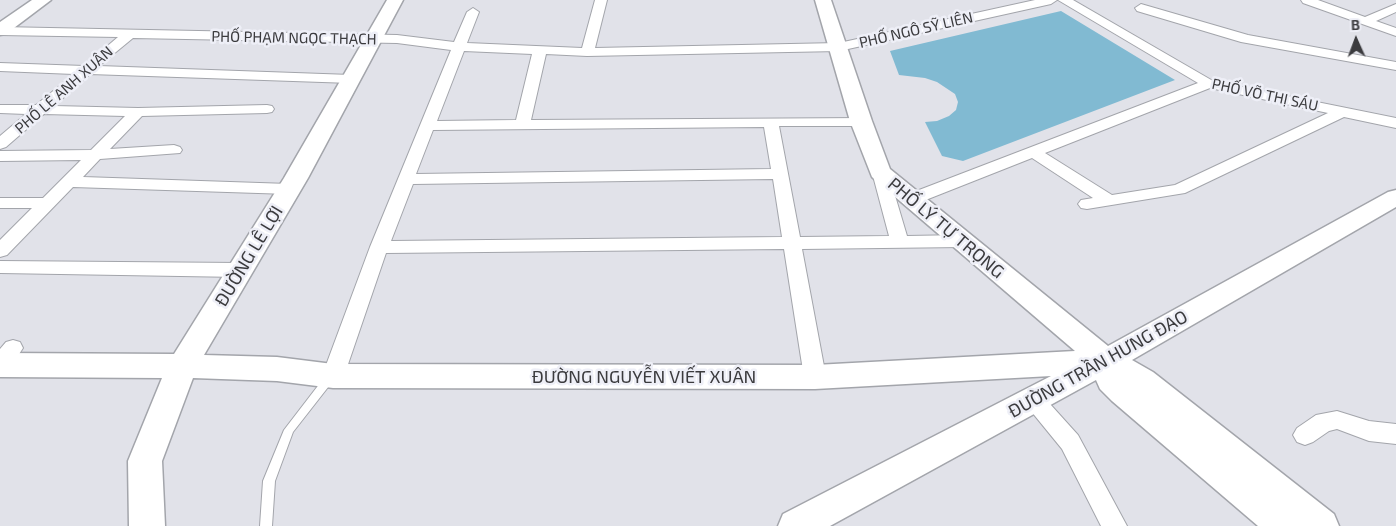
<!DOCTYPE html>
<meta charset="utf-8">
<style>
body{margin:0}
#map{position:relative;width:1396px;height:526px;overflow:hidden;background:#e1e2e9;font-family:"Exo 2",sans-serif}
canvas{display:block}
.north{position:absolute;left:1331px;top:15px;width:50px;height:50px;-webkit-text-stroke:4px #eeeff7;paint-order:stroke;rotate:358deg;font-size:14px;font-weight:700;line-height:20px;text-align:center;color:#3b3b3e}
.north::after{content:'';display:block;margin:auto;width:18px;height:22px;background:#3b3b3e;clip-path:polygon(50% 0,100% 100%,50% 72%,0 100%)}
</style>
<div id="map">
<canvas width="1396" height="526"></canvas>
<div class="north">B</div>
</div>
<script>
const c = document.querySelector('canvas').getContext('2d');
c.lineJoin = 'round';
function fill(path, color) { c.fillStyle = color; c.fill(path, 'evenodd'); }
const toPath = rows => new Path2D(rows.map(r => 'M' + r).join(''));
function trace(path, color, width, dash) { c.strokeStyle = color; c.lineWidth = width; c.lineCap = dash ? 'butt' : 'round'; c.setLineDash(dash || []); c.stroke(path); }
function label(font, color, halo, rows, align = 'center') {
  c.font = font + ' "Exo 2",sans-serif'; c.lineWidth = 5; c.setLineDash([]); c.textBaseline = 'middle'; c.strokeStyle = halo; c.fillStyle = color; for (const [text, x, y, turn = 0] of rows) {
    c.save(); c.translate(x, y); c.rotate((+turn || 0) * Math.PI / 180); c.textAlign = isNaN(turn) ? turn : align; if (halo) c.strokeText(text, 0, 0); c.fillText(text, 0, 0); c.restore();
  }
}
const water = toPath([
 [1061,11,1175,80,963,161,942,156,925,122,937,121,949,116,956,110,958,102,955,94,937,82,925,78,899,75,890,51]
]);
const lane = toPath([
 [331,373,335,374,336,377,293,432,275,481,272,526,260,526,263,481,284,430,327,374,331,373]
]);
const street = toPath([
 [595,0,607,0,595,48,839,43,1035,0,1057,0,1051,4,839,51,587,56,546,54,531,120,866,118,869,121,866,124,861,126,779,126,800,237,889,236,872,172,874,169,880,167,886,169,888,172,907,236,963,235,969,237,972,241,969,245,963,247,802,249,826,377,823,383,815,386,807,383,804,377,784,249,386,253,344,376,341,382,333,385,325,382,322,376,370,247,451,50,397,43,133,38,99,66,351,75,358,79,351,83,90,74,54,106,138,108,267,105,272,106,274,109,272,112,267,113,142,116,110,149,174,145,180,147,182,150,180,153,100,159,83,177,289,184,295,185,297,189,295,193,289,194,73,187,7,255,0,257,0,240,32,208,0,208,0,198,43,198,81,160,0,161,0,151,91,150,125,116,44,114,6,147,0,149,0,136,26,114,0,113,0,105,36,105,74,74,0,71,0,63,84,66,118,37,0,35,0,27,397,35,454,42,467,12,473,8,479,12,467,43,582,48,595,0],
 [464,51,532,54,516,120,437,121,464,51],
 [764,127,771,169,416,174,433,130,764,127],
 [773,179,782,237,391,241,413,184,773,179],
 [1058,0,1073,0,1213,81,1396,118,1396,128,1344,117,1185,193,1087,209,1081,208,1078,204,1081,200,1093,198,1032,158,918,203,912,204,906,203,903,199,906,195,1198,83,1058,0],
 [1210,88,1328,113,1175,185,1112,195,1045,153,1210,88],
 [1301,0,1318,0,1365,17,1396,4,1396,12,1376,21,1396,28,1396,36,1303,3,1301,0],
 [1141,4,1248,35,1396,62,1396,70,1241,42,1137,11,1135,8,1141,4],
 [0,261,240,263,247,265,249,270,247,275,240,277,0,273,0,261],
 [13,340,20,342,23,348,8,371,0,373,0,349,6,342,13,340],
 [1033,391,1041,394,1078,435,1127,526,1101,526,1062,449,1022,400,1025,394,1033,391],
 [1337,411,1369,421,1396,424,1396,444,1369,441,1337,429,1329,431,1313,442,1305,445,1297,442,1293,435,1297,428,1316,415,1337,411]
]);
const secondary = toPath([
 [32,0,51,0,6,34,0,35,0,22,32,0],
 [387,0,403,0,308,178,204,355,277,357,333,364,815,365,1075,351,872,177,850,121,815,0,831,0,872,121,890,169,1108,346,1388,192,1396,190,1396,207,1132,360,1153,372,1334,514,1339,526,1258,526,1112,401,1100,389,1096,380,830,526,778,526,783,514,1051,376,815,389,333,388,277,381,193,378,162,461,165,526,129,526,128,461,162,378,0,377,0,353,174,354,284,178,387,0]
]);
const farStreetnames = [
 ["PHỐ NGÔ SỸ LIÊN",916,30,-13],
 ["PHỐ PHẠM NGỌC THẠCH",294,38,1],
 ["PHỐ LÊ ANH XUÂN",64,90,-41],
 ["PHỐ VÕ THỊ SÁU",1265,95,12]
];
const streetNames = [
 ["PHỐ LÝ TỰ TRỌNG",946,228,40],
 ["ĐƯỜNG LÊ LỢI",249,256,-59],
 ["ĐƯỜNG TRẦN HƯNG ĐẠO",1098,364,-29],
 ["ĐƯỜNG NGUYỄN VIẾT XUÂN",644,377]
];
fill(water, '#81bad2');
trace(lane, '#a3a5ab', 2);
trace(street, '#a3a5ab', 2);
trace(secondary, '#a3a5ab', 3);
fill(lane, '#fff');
fill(street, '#fff');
fill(secondary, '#fff');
label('15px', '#3b3b3e', '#eeeff7', farStreetnames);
label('18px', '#3b3b3e', '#eeeff7', streetNames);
</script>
